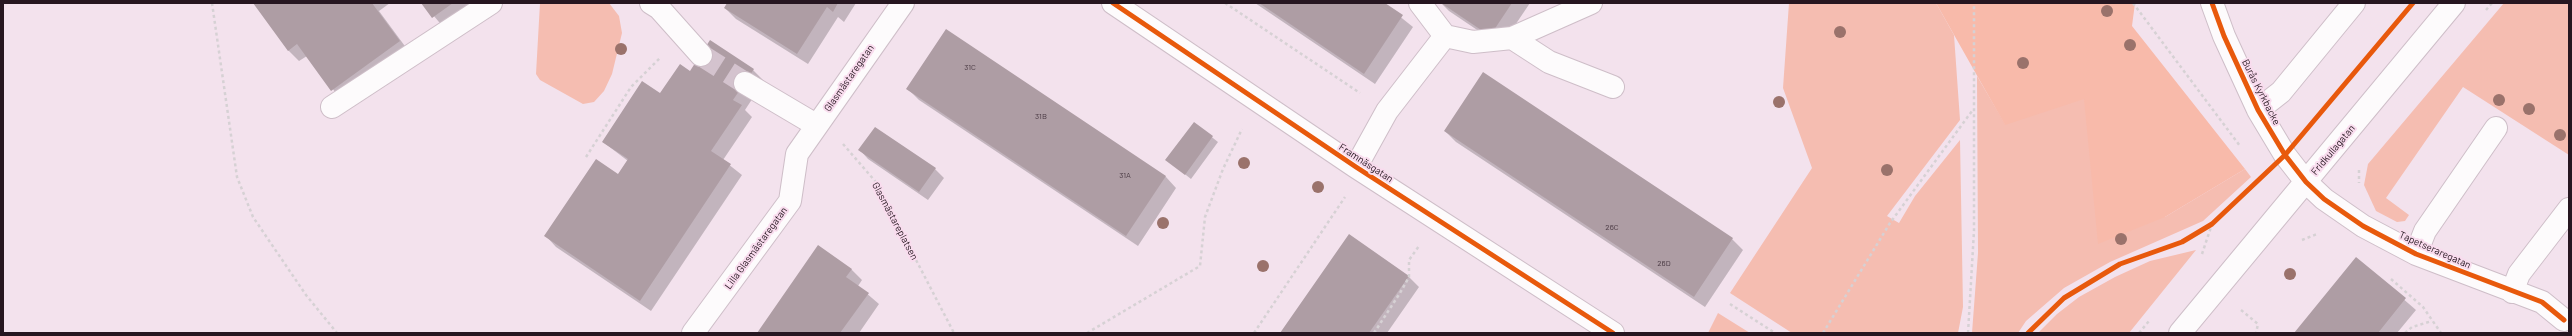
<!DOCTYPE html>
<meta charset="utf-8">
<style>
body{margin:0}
#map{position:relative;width:2572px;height:336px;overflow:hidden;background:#f3e2ed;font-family:Barlow,sans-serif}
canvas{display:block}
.frame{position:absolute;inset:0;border:4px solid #261620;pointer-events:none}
</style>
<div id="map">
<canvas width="2572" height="336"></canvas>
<div class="frame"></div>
</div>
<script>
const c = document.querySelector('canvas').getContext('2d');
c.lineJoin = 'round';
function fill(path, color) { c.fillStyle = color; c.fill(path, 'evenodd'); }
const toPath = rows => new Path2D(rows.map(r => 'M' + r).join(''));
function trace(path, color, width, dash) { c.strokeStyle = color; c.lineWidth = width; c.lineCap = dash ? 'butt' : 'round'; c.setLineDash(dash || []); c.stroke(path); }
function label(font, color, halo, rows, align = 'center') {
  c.font = font + ' Barlow,sans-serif'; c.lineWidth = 4; c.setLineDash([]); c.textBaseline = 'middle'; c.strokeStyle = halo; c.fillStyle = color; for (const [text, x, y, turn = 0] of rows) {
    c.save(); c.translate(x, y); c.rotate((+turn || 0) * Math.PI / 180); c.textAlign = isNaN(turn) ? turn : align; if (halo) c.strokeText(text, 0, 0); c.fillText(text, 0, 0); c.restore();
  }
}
const green = toPath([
 [540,3,609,3,619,16,622,33,612,74,604,91,594,102,583,104,540,80,536,74],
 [1789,3,1936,3,1954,35,1960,120,1887,216,1899,223,1915,196,1960,140,1963,307,1958,333,1792,333,1730,293,1812,168,1783,88],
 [2504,3,2569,3,2569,155,2463,87,2386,198,2409,215,2405,221,2397,222,2376,211,2364,185,2368,164],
 [1977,76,2005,124,2084,98,2165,217,2245,169,2251,177,2203,221,2110,262,2064,288,2026,321,2018,333,1972,333,1978,253],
 [2196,250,2129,333,2038,333,2057,314,2079,297,2115,277,2150,261],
 [1718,313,1750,333,1708,333]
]);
const forest = toPath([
 [1936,3,2135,3,2132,26,2245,169,2165,217,2098,244,2084,99,2005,125]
]);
const shadow = toPath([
 [254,3,390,3,379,11,410,53,343,102,307,56,299,61,288,50],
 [423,3,479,3,444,28],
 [728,3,856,3,844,22,838,17,808,64,736,19,725,8],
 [1255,3,1383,3,1413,27,1375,84],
 [1441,3,1530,3,1501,46,1449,11],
 [947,31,1166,177,1176,188,1138,246,919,100,908,89],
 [711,42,753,70,764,81,745,110,752,117,723,160,742,175,651,311,556,247,546,236,619,175,628,161,603,142,690,73],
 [1194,123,1218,142,1191,179,1167,160],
 [1445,131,1732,239,1743,250,1705,307,1456,142],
 [860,150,935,169,944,178,928,200,868,159],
 [2356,258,2416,310,2397,333,2295,333],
 [851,269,862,280,858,286,879,304,859,333,758,333],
 [1408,276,1419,287,1387,333,1281,333]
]);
const building = toPath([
 [253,3,372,3,400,41,331,91,297,44,288,51],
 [421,3,453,3,432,18],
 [727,3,838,3,833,12,827,7,797,54,724,8],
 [1259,3,1385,3,1403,15,1364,74],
 [1441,3,1512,3,1490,36],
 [946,29,1166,176,1126,236,906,89],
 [710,40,754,69,733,100,742,105,711,151,731,164,640,301,544,236,596,159,618,174,628,159,602,142,642,81,660,93,680,64,690,71],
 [1483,72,1733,238,1694,297,1444,131],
 [1194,122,1213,136,1185,175,1165,160],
 [875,127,936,168,919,192,858,150],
 [1349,234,1409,276,1369,333,1280,333],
 [818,245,852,269,846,277,869,293,840,333,757,333],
 [2356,257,2406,298,2378,333,2294,333]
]);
const minorTunnel = toPath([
 [701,55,745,83]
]);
const path = toPath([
 [212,3,237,177,253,217,306,295,337,333],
 [1225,3,1360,93],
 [2133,3,2240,146],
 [2486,10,2492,3],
 [843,144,875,181,954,333],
 [586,157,631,87,660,58],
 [2359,170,2359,183],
 [2302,240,2317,234],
 [2202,254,2212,224],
 [2391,279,2423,307,2441,333],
 [1730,304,1775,333],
 [2241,310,2258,324,2256,333],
 [1087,333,1200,266,1205,217,1223,169,1242,129],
 [1254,333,1345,197],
 [1374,333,1400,293,1409,277,1409,260,1419,246],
 [1823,333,1890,223,1972,111],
 [1968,333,1974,231,1974,3],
 [2139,333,2149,321],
 [2405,333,2412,327,2432,321]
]);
const minor = toPath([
 [651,3,659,8,701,55],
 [1113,3,1356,167,1613,333],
 [1420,3,1445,36],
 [2212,3,2224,36,2258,110,2285,155,2306,182,2324,199,2363,226,2416,254,2542,302,2564,320],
 [1512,38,1549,62,1613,87],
 [745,83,816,125],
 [332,107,491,3],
 [2258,110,2281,92,2354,3],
 [1356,167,1387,111,1445,36,1473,42,1512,38,1591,3],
 [2416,254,2425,231,2496,128],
 [2512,292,2519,274,2569,209],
 [693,333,790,201,797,154,903,3],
 [2180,333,2454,3]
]);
const cycleway = toPath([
 [1113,3,1356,167,1613,333],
 [2212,3,2224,36,2258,110,2285,155,2306,182,2324,199,2363,226,2416,254,2542,302,2564,320],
 [2028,333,2064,298,2120,264,2182,242,2212,224,2285,155,2413,3]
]);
const trees = [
 [2107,11],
 [1840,32],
 [2130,45],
 [621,49],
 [2023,63],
 [2499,100],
 [1779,102],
 [2529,109],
 [2560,135],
 [1244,163],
 [1887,170],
 [1318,187],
 [1163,223],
 [2121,239],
 [1263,266],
 [2290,274]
];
const numberNames = [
 ["31C",970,67],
 ["31B",1041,116],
 ["31A",1125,175],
 ["26C",1612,227],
 ["26D",1664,263]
];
const streetNames = [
 ["Glasmästaregatan",849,78,-55],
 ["Burås Kyrkbacke",2261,92,63],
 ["Fridkullagatan",2333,150,-50],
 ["Framnäsgatan",1366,163,33],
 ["Glasmästareplatsen",895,221,62],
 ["Lilla Glasmästaregatan",756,248,-54],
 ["Tapetseraregatan",2435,250,24]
];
fill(green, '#f5bdb1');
fill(forest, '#f8baaa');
fill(shadow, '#0003');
fill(building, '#ae9da4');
trace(minorTunnel, '#d4c3ce', 22, [22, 11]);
trace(minor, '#cebec8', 24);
trace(path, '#d6d1d4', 2.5, [3, 3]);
trace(minor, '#fdfbfc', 22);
trace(cycleway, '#e8590c', 5);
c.fillStyle = '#9a726b';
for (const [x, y] of trees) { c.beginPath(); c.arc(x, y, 6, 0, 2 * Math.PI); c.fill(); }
label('8px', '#483841', null, numberNames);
label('10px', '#261620', '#f9dcee', streetNames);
</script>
